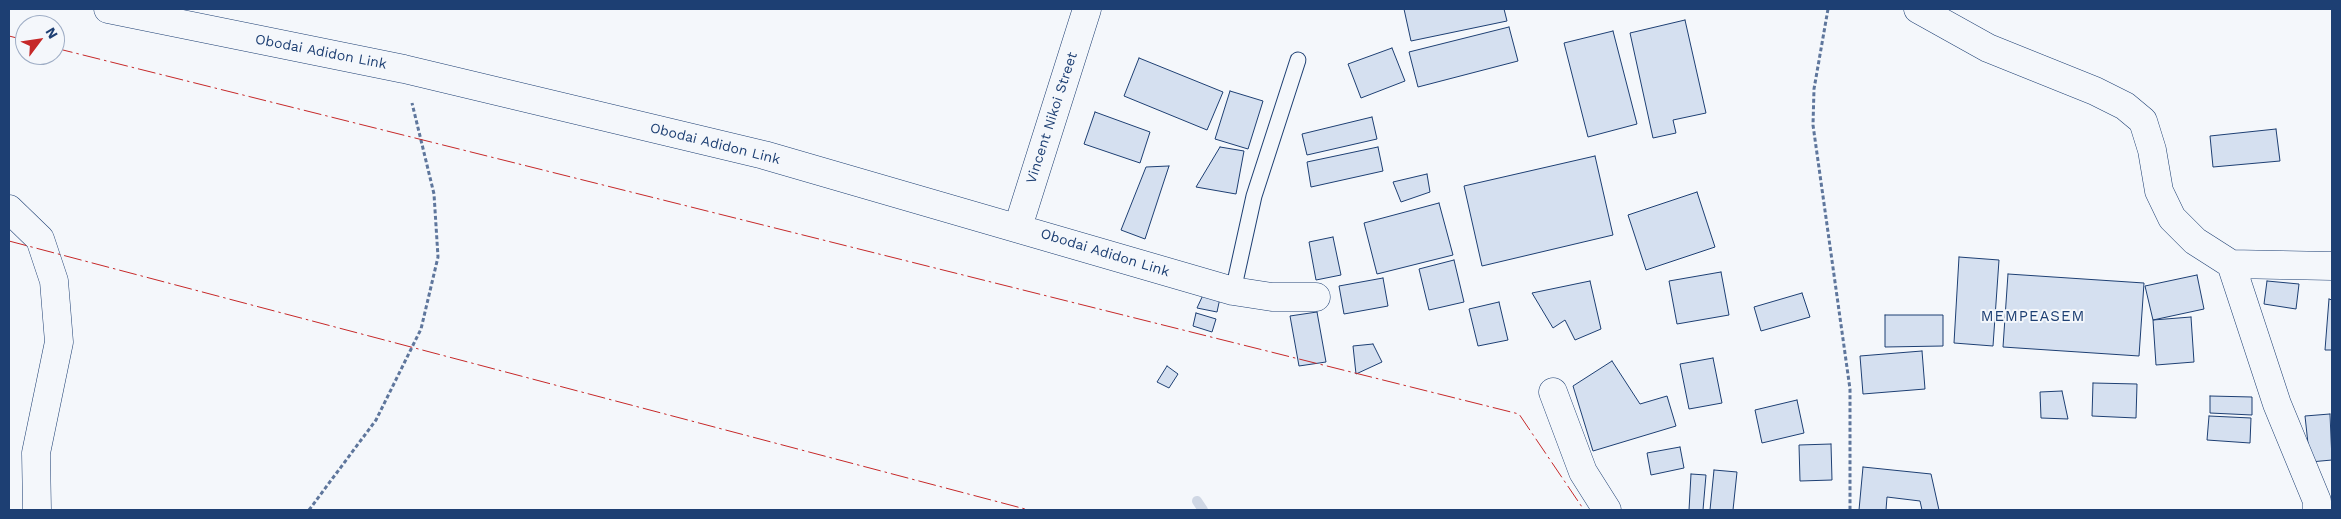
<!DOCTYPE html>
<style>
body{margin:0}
#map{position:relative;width:2341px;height:519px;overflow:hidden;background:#f4f7fb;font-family:"Work Sans",sans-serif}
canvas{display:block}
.frame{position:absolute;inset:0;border:10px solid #1d3f73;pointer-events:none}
.north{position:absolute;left:15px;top:15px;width:50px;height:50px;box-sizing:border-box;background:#f4f7fb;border:1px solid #9eadc5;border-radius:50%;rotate:59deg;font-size:14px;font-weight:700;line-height:20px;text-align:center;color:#1d3f73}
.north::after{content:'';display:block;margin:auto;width:18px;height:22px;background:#c62828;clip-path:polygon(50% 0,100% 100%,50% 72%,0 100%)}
</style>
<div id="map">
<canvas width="2341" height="519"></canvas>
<div class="frame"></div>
<div class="north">N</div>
</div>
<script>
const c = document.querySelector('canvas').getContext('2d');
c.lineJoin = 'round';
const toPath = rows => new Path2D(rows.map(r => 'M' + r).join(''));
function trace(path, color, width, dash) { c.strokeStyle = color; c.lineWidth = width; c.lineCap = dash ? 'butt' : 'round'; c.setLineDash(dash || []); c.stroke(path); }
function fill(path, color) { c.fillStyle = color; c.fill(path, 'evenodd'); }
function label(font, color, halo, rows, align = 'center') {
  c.font = font + ' "Work Sans",sans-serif'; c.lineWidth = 4; c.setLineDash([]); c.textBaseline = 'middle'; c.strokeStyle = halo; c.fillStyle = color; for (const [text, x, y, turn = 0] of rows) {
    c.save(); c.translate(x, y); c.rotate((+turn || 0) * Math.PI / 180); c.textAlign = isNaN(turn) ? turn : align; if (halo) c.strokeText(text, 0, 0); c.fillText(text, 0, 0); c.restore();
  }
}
const stream = toPath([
 [1197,501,1203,510]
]);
const building = toPath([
 [1404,9,1504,9,1507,21,1411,41,1404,9],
 [1685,20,1706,113,1673,120,1676,133,1653,138,1630,33,1685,20],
 [1509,27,1518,61,1418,87,1409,52,1509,27],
 [1613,31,1637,124,1588,137,1564,43,1613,31],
 [1392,48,1405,81,1361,98,1348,64,1392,48],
 [1139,58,1223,92,1207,130,1124,96,1139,58],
 [1230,91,1263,101,1248,149,1215,139,1230,91],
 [1095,112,1150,132,1140,163,1084,144,1095,112],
 [1372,117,1377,139,1307,155,1302,134,1372,117],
 [2276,129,2280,161,2213,167,2210,136,2276,129],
 [1220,147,1244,151,1236,194,1196,187,1220,147],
 [1378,147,1383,171,1311,187,1307,162,1378,147],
 [1595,156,1613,235,1482,266,1464,186,1595,156],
 [1169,166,1145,239,1121,230,1146,167,1169,166],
 [1427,174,1430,192,1401,202,1393,182,1427,174],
 [1697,192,1715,247,1646,270,1628,215,1697,192],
 [1439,203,1453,255,1377,274,1364,223,1439,203],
 [1333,237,1341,275,1316,280,1309,242,1333,237],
 [1959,257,1999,260,1993,346,1954,343,1959,257],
 [1454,260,1464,302,1429,310,1419,269,1454,260],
 [1721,272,1729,315,1677,324,1669,281,1721,272],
 [2008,274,2144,283,2139,356,2003,347,2008,274],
 [2197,275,2204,309,2153,320,2145,286,2197,275],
 [1383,278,1388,306,1344,314,1339,286,1383,278],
 [1590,281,1601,329,1575,340,1565,320,1553,328,1532,293,1590,281],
 [2267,281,2299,284,2296,309,2264,304,2267,281],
 [1802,293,1810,317,1761,331,1754,307,1802,293],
 [1203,295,1220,298,1217,312,1197,308,1203,295],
 [2329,299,2332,300,2332,350,2325,350,2329,299],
 [1499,302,1508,340,1478,346,1469,309,1499,302],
 [1317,312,1326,362,1299,366,1290,316,1317,312],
 [1196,313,1216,319,1212,332,1193,326,1196,313],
 [1885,315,1943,315,1943,346,1885,347,1885,315],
 [2191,317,2194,362,2156,365,2153,320,2191,317],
 [1373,344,1382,362,1356,374,1353,346,1373,344],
 [1922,351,1925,389,1863,394,1860,356,1922,351],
 [1713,358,1722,403,1689,409,1680,364,1713,358],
 [1612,361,1640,404,1667,396,1676,426,1593,451,1573,386,1612,361],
 [1167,366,1178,374,1169,388,1157,382,1167,366],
 [2093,383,2137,384,2136,418,2092,416,2093,383],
 [2062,391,2068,419,2041,418,2040,392,2062,391],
 [2210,396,2252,397,2252,415,2210,413,2210,396],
 [1797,400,1804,433,1762,443,1755,410,1797,400],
 [2330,414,2332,460,2310,462,2305,416,2330,414],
 [2209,416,2251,418,2250,443,2207,440,2209,416],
 [1831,444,1832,480,1800,481,1799,445,1831,444],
 [1680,447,1684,468,1651,475,1647,453,1680,447],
 [1863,467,1931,474,1939,510,1922,510,1920,501,1887,497,1886,510,1859,510,1863,467],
 [1714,470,1737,472,1733,510,1710,510,1714,470],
 [1691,474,1706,475,1703,510,1689,510,1691,474]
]);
const path = toPath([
 [1828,9,1814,89,1813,125,1850,389,1850,510],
 [309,510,376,420,421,329,438,257,434,194,412,103]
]);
const lane = toPath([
 [1233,291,1254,196,1298,60]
]);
const street = toPath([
 [108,9,404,69,764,155,1233,291,1272,297,1316,297],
 [1918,9,1988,48,2095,91,2125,106,2143,121,2152,150,2159,191,2172,218,2195,241,2231,264,2332,266],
 [9,209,40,239,54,281,59,342,36,453,37,510],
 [1018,227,1087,9],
 [2231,264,2277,404,2317,501,2317,510],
 [1553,392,1583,472,1607,510]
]);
const power = toPath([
 [9,36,25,40],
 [55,48,1519,414,1584,510],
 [9,241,1029,510]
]);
const streetNames = [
 ["Obodai Adidon Link",321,52,11],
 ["Vincent Nikoi Street",1052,118,-72],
 ["Obodai Adidon Link",715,144,14],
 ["Obodai Adidon Link",1105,253,17]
];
const neighbourhoodNames = [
 ["MEMPEASEM",2033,317]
];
trace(stream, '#cfd7e4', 10);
fill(building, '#d5e0f0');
trace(building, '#1d3f73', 1);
trace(lane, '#1d3f73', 17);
trace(street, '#1d3f73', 29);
trace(path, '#5e769c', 3, [4, 2.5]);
trace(lane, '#f4f7fb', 15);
trace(street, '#f4f7fb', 28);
trace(power, '#c62828', 1, [18, 4, 2.5, 4]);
label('14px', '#1d3f73', '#f4f7fb', streetNames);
c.letterSpacing = '1px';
label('15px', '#1d3f73', '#f4f7fb', neighbourhoodNames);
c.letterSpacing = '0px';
</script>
